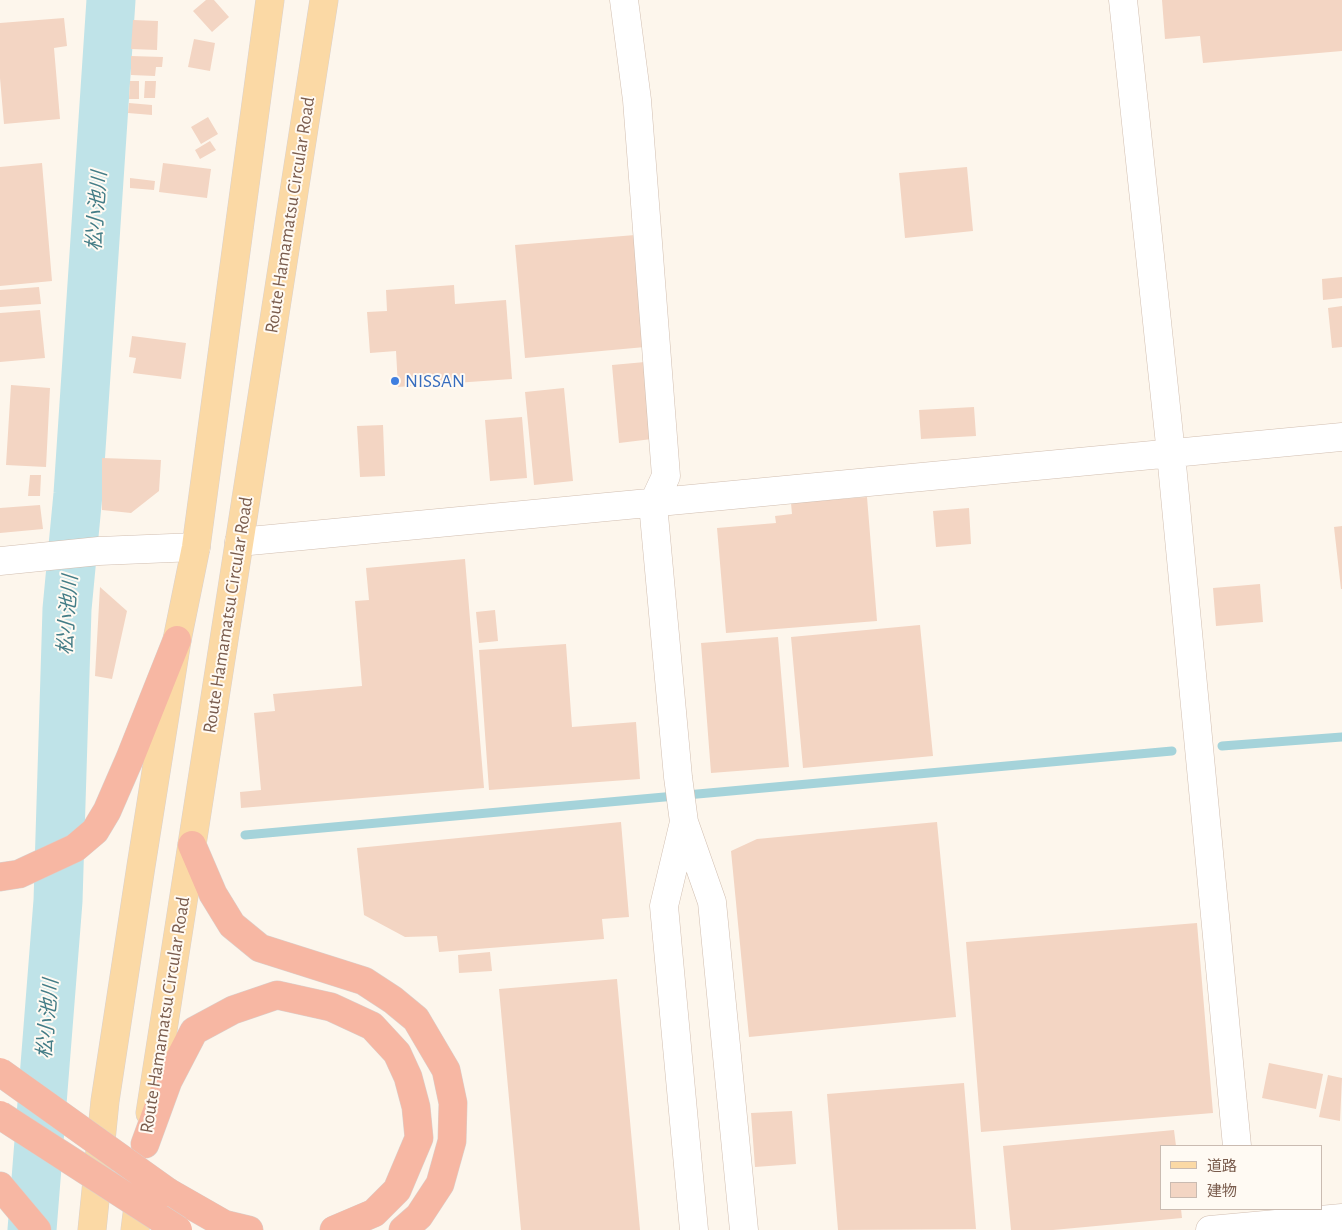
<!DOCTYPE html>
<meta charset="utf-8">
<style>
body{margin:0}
#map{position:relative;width:1342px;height:1230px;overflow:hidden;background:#fdf6ec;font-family:"Alegreya Sans","Noto Sans JP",sans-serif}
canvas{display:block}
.legend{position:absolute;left:1160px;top:1145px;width:162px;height:65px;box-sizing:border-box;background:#fffaf3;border:1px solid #cabbb1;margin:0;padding:6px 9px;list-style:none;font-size:15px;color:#7a5c4d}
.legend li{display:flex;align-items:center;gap:10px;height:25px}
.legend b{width:25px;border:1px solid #cabbb1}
</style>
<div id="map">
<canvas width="1342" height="1230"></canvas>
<ul class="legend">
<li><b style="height:6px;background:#fbd9a5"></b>道路</li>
<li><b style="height:14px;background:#f3d5c3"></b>建物</li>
</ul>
</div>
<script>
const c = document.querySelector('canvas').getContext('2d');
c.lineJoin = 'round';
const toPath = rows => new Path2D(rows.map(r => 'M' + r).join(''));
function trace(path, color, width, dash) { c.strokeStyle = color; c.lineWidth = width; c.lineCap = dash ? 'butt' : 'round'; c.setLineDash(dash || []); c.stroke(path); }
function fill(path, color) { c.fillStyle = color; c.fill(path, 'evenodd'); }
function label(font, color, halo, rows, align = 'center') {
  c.font = font + ' "Alegreya Sans","Noto Sans JP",sans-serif'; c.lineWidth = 4; c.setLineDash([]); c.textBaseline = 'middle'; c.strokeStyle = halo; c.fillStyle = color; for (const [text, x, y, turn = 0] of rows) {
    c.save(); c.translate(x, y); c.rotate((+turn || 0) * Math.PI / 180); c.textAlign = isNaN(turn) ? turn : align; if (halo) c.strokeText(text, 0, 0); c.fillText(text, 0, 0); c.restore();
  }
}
const stream = toPath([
 [1222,746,1342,737],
 [245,835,1172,751]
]);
const river = toPath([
 [32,1230,58,901,67,609,78,494,111,0]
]);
const building = toPath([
 [206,0,214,0,229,17,212,32,193,11],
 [1162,0,1342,0,1342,51,1203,63,1200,36,1165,39],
 [64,18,67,46,54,48,60,119,4,124,0,78,0,23],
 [133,20,158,21,157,50,131,49],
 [194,39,215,43,210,71,188,67],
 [131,56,163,57,162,67,156,67,155,76,131,75],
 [130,81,139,81,139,99,129,99],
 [145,81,156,81,155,98,144,98],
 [129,103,152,105,152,115,128,113],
 [208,117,218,134,201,144,191,127],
 [210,141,216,150,200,159,195,150],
 [42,163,52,281,0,286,0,167],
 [163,163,211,169,207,198,159,192],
 [967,167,973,231,905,238,899,173],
 [130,178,155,181,154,190,130,188],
 [635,235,645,347,525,358,515,245],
 [1342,277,1342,298,1323,300,1322,279],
 [454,285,455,304,506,300,512,379,398,387,396,351,370,353,367,312,387,311,386,290],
 [39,287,41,304,0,307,0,290],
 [1342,306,1342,347,1332,348,1328,308],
 [40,310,45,358,0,362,0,313],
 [132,336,186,343,181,379,133,373,136,358,129,357],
 [645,362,652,439,619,443,612,365],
 [11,385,50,388,46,467,6,465],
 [564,388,573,481,534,485,525,392],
 [974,407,976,436,921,439,919,410],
 [522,417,527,478,490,481,485,420],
 [383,425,385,476,360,477,357,426],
 [102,458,161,460,159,491,131,513,102,510],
 [30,475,41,475,40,496,28,496],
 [867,497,877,621,726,633,717,528,776,523,775,516,792,514,791,503],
 [40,505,43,529,0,533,0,508],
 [969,508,971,544,936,547,933,511],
 [1342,526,1342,589,1341,589,1334,527],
 [465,559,484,788,241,808,240,792,261,790,254,713,275,711,273,694,362,686,355,601,369,600,366,568],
 [1260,584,1263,622,1216,626,1213,588],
 [100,587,127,611,112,679,95,676],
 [495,610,498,641,479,643,476,612],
 [920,625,933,756,803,768,791,637],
 [778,637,789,767,711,773,701,643],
 [566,644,572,727,636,722,640,779,489,790,479,650],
 [621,822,629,917,602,919,604,939,439,952,437,936,405,937,364,915,357,848],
 [937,822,956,1017,749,1037,731,851,757,839],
 [1197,923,1213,1113,981,1132,966,942],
 [490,952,492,971,459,973,458,955],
 [617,979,640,1230,521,1230,499,989],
 [1269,1063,1323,1074,1316,1109,1262,1098],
 [1328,1075,1342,1078,1340,1121,1319,1117],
 [964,1083,976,1229,838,1230,827,1094],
 [792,1111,796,1164,755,1167,751,1113],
 [1174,1130,1176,1146,1161,1146,1161,1209,1181,1209,1182,1218,1053,1230,1011,1230,1003,1146]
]);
const minor = toPath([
 [624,0,637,100,666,476,653,504,678,777,684,822,712,902,744,1230],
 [1123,0,1171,454,1237,1146],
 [239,542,1342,437],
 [684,822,664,906,694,1230],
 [1210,1230,1342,1218]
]);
const tertiary = toPath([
 [0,561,99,551,196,547]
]);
const primary = toPath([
 [150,1113,324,0],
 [92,1230,105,1101,141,866,177,640,196,547,270,0],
 [135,1230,141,1182]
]);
const motorway = toPath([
 [192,845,213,894,232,925,260,948,364,981,393,1000,416,1019,446,1070,453,1103,452,1141,440,1184,419,1216,403,1230],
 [0,877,19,874,75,848,95,831,107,811,130,758,177,640],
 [145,1144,168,1081,194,1031,233,1010,277,995,331,1007,372,1026,397,1053,408,1077,416,1107,419,1138,397,1190,374,1213,334,1230],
 [0,1186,37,1230],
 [168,1192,224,1224,249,1230]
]);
const motorwayBridge = toPath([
 [0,1072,168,1192],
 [0,1115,178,1230]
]);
const markers = [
 [395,381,5,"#3f7fe0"]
];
const streetNames = [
 ["Route Hamamatsu Circular Road",290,215,-81],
 ["Route Hamamatsu Circular Road",228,615,-81],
 ["Route Hamamatsu Circular Road",165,1015,-81]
];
const shopNames = [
 ["NISSAN",405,381]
];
const waterNames = [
 ["松小池川",97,211,-86],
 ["松小池川",68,615,-86],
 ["松小池川",48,1019,-85]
];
trace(stream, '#a5d3da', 9);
trace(river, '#bfe3e8', 49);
fill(building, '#f3d5c3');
trace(minor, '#d1beb0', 29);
trace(tertiary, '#d1beb0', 29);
trace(primary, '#dad1cd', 29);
trace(motorway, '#dad1cd', 29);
trace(minor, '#fff', 28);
trace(tertiary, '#fff', 28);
trace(primary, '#fbd9a5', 28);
trace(motorway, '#f7b7a3', 28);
trace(motorwayBridge, '#dad1cd', 29, []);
trace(motorwayBridge, '#f7b7a3', 28);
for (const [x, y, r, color] of markers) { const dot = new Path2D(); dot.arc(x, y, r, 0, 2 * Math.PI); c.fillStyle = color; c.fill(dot); trace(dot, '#fffaf3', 2); }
label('19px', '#7a5c4d', '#fffaf3', streetNames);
label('19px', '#366cbe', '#fffaf3', shopNames, 'left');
label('italic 20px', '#437c86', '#fffaf3', waterNames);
</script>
